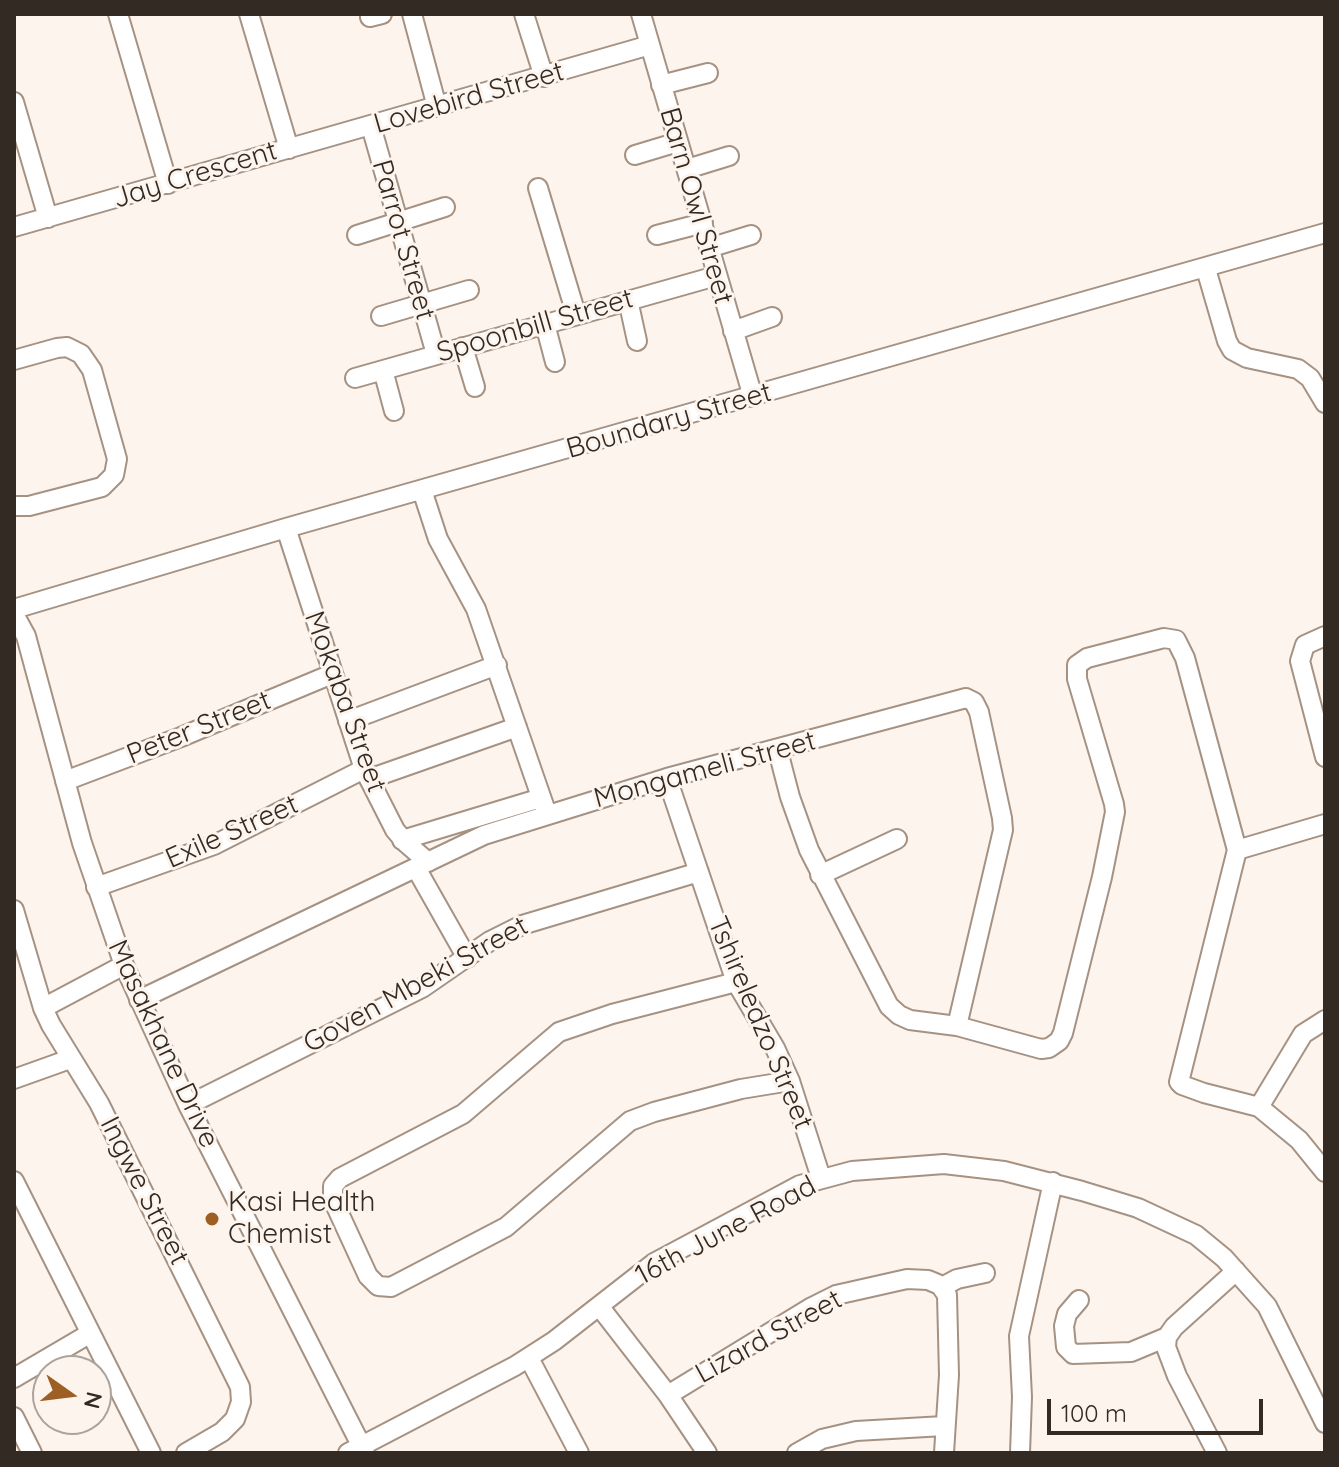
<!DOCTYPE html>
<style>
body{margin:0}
#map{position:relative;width:1339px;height:1467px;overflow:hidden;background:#fdf4ed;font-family:Quicksand,sans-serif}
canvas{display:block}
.frame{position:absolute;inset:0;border:16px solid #322a23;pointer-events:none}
.north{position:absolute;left:32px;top:1355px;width:80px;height:80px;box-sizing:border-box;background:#fdf4ed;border:2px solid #aca39c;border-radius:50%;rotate:104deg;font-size:22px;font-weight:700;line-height:32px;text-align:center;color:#322a23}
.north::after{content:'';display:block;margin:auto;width:28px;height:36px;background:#9e5f25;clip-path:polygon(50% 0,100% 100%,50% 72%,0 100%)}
.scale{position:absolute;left:1047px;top:1399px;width:216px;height:36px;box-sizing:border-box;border:4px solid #322a23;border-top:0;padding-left:10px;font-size:24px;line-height:28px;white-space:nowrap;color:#322a23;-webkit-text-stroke:6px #fdf4ed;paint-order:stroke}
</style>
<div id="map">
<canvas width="1339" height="1467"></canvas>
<div class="frame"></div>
<div class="north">N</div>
<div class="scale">100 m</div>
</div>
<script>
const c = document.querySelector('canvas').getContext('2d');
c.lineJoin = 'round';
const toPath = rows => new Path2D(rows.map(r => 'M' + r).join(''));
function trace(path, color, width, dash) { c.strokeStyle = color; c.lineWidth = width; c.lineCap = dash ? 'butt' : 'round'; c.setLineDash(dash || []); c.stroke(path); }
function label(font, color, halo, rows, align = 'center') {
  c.font = font + ' Quicksand,sans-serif'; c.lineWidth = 6; c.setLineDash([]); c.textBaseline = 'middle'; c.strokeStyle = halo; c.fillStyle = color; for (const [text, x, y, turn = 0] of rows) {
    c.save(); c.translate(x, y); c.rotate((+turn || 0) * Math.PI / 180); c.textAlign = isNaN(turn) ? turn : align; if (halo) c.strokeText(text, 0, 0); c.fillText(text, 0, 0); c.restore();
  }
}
const minor = toPath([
 [118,14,168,184],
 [249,14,289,149],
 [412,14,437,107],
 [524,14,544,77],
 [641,14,753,397],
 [370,17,382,14],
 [661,85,708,73],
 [14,102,48,218],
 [371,126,436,354],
 [635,155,678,142],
 [687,169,729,156],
 [538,188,576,314],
 [14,227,650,45],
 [357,235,445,207],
 [657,235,703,223],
 [709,248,751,235],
 [1206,269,1227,341,1232,350,1247,358,1298,369,1310,378,1325,403],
 [628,300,637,341],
 [381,316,469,290],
 [545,324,555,362],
 [733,331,772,317],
 [463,347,475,387],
 [14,360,57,348,67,347,81,354,92,370,117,459,114,475,102,487,29,506,14,506],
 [383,370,394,411],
 [355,378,716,276],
 [422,490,438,539,476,609,547,814],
 [286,528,364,769,395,830,406,843,428,862],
 [14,609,286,528,1325,233],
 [14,614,26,636,82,843,124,965,188,1105,365,1453],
 [1325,636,1305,645,1300,661,1325,757],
 [348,721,497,665],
 [778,751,790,797,809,850,889,1006,899,1015,910,1020,957,1026,1041,1049,1049,1048,1059,1041,1063,1033,1102,877,1115,812,1114,804,1077,679,1077,665,1087,658,1164,638,1176,640,1185,658,1237,850,1179,1082,1182,1085,1204,1093,1259,1107,1299,1140,1325,1172],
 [667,778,736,982,775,1048,790,1081,821,1178],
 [369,779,517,727],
 [65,781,181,737,332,674],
 [402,840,541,798],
 [1237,850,1325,824],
 [416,868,467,958],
 [820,875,897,839],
 [96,887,214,845,364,769],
 [14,910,43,1008,51,1025,99,1103,240,1387,241,1402,235,1419,222,1432,186,1453],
 [736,982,612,1014,559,1032,463,1114,340,1178,333,1186,333,1200,368,1276,378,1286,391,1287,506,1227,630,1121,654,1112,741,1089,790,1081],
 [139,1000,484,835,667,778,966,698,974,702,979,712,1002,818,1003,830,957,1026],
 [43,1008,124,965],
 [14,1079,70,1059],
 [188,1105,422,988,490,941,522,925,699,872],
 [1259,1107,1303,1034,1325,1020],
 [14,1181,151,1453],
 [942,1287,957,1279,985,1273],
 [1079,1300,1067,1314,1064,1326,1066,1347,1073,1354,1131,1352,1167,1337],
 [599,1306,668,1395,707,1453],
 [529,1358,579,1453],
 [14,1378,89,1334],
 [668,1395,812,1307,836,1295,907,1279,928,1280,940,1285,947,1295,949,1375,944,1453],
 [14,1417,32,1453],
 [348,1453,515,1366,554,1341,654,1263,800,1185,852,1171,944,1164,1004,1171,1082,1191,1138,1208,1196,1235,1224,1258,1267,1306,1325,1423],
 [797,1453,822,1439,856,1431,944,1426],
 [1020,1453,1022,1397,1019,1336,1053,1182],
 [1217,1453,1177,1376,1166,1347,1167,1337,1174,1327,1236,1271]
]);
const markers = [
 [212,1219,8,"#9e5f25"]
];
const streetNames = [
 ["Lovebird Street",469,98,-16],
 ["Jay Crescent",195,175,-17],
 ["Barn Owl Street",696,206,74],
 ["Parrot Street",403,240,74],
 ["Spoonbill Street",535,326,-16],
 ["Boundary Street",669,421,-16],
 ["Mokaba Street",345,702,70],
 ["Peter Street",199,728,-22],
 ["Mongameli Street",705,770,-15],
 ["Exile Street",232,832,-24],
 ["Goven Mbeki Street",416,985,-29],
 ["Tshireledzo Street",760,1023,67],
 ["Masakhane Drive",163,1044,65],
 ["Ingwe Street",144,1191,63],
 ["16th June Road",726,1231,-28],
 ["Lizard Street",769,1337,-29]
];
const poiNames = [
 ["Kasi Health",228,1203],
 ["Chemist",228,1235]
];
trace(minor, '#a69282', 22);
trace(minor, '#fff', 18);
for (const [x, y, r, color] of markers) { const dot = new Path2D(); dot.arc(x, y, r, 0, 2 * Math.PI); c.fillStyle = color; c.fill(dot); trace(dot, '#fdf4ed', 3); }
label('28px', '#322a23', '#fdf4ed', streetNames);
label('28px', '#322a23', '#fdf4ed', poiNames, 'left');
</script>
